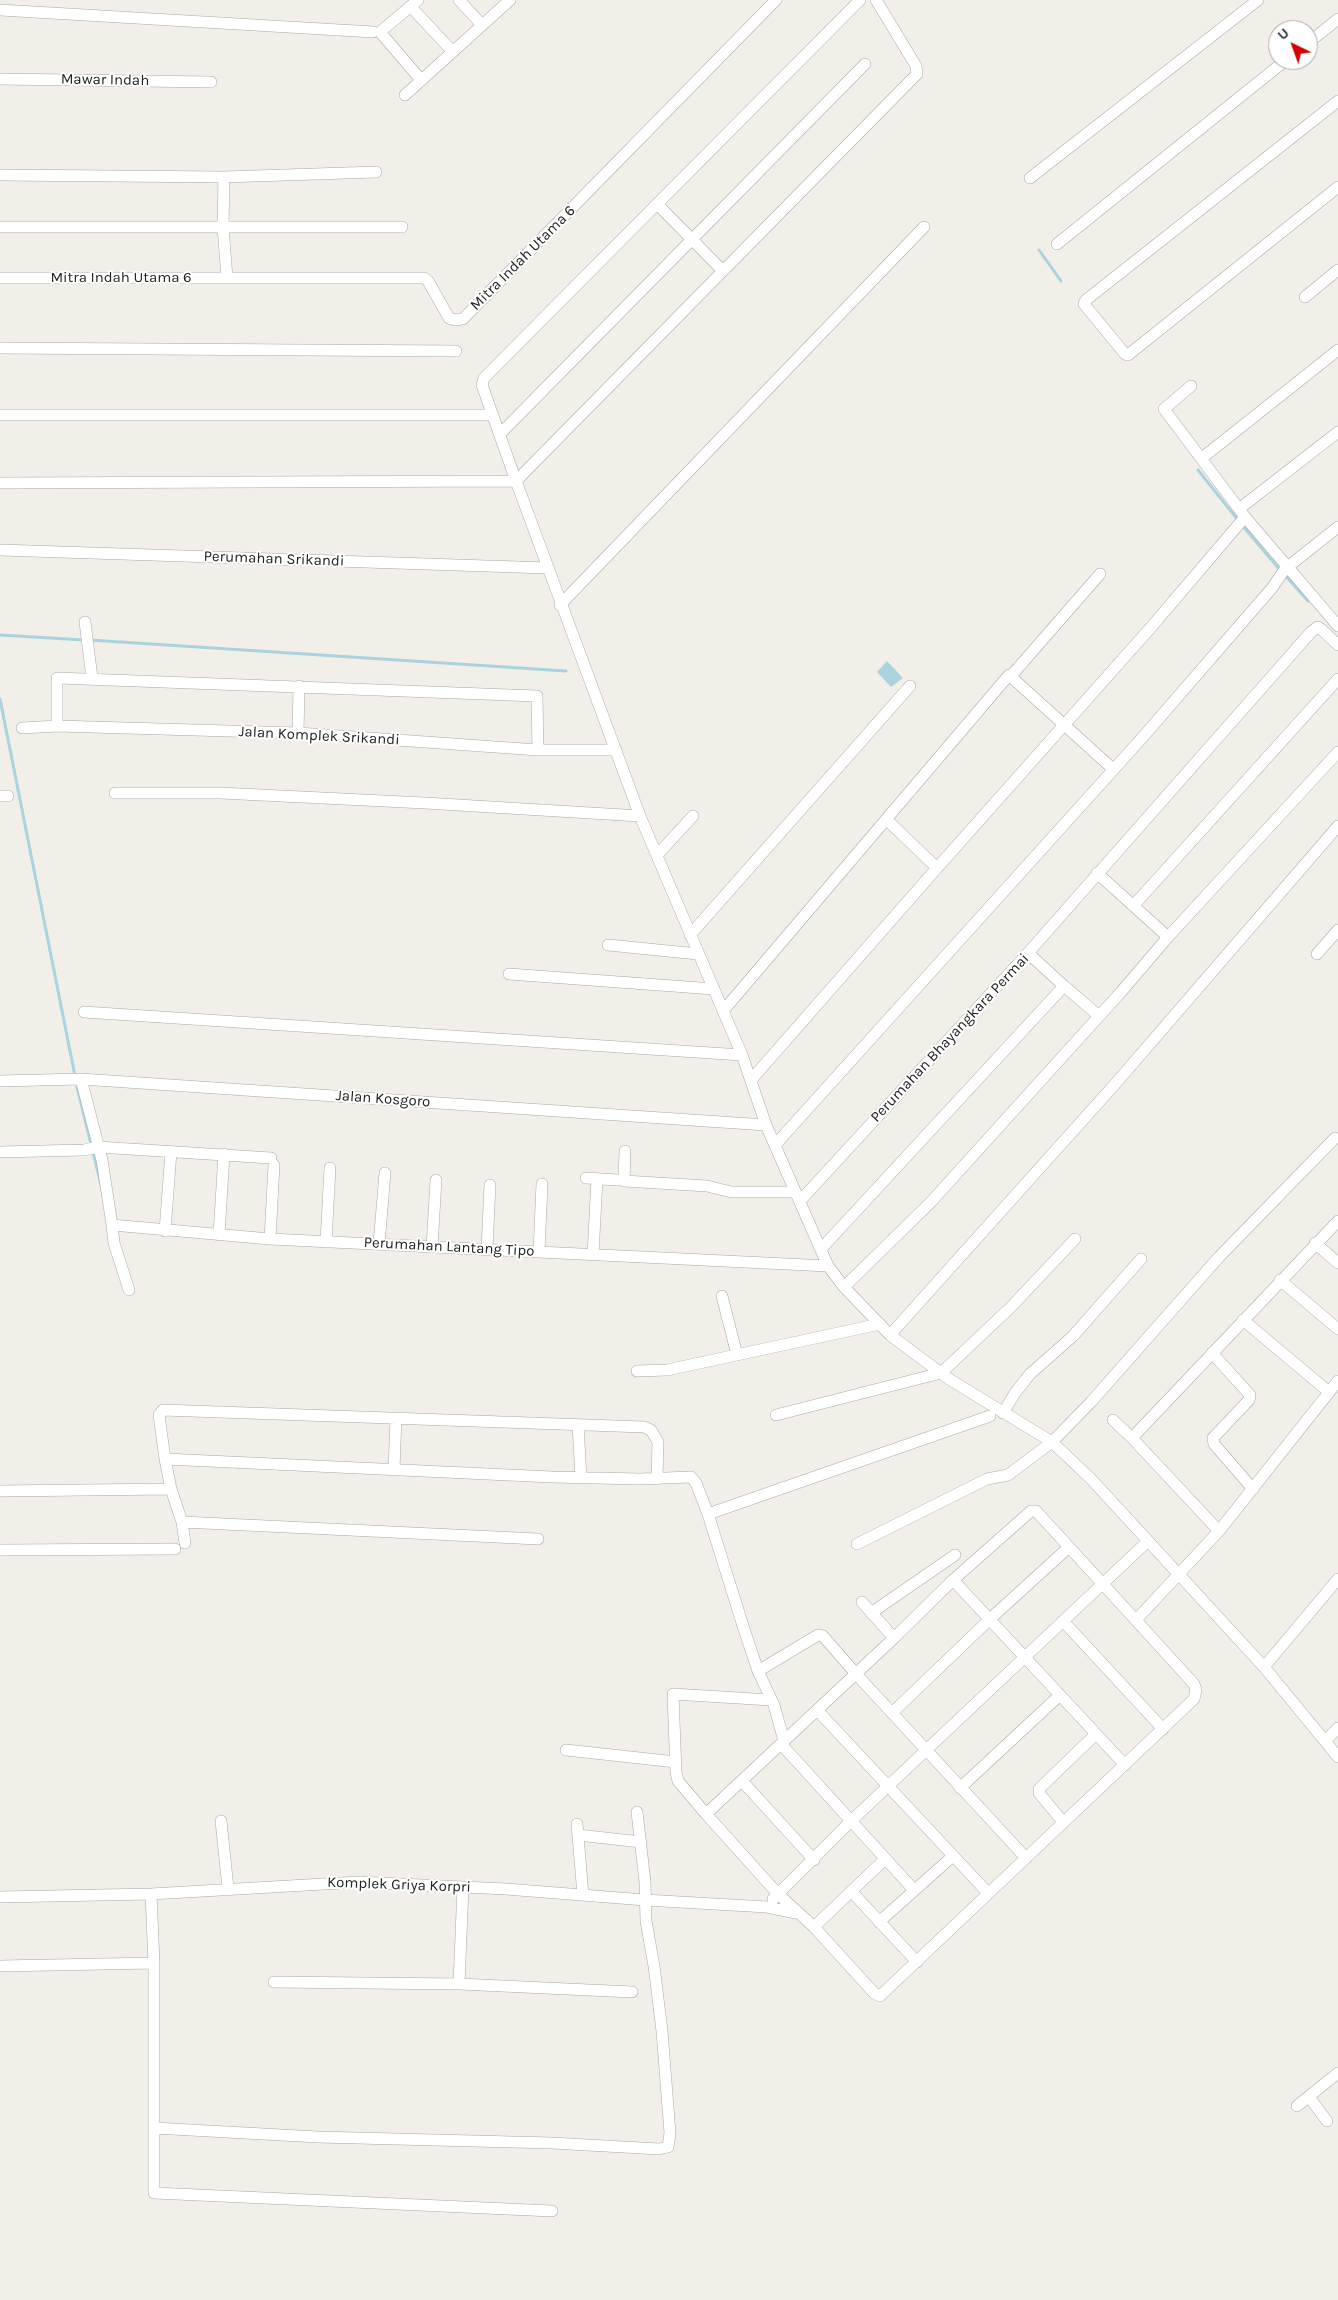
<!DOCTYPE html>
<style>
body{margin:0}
#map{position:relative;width:1338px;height:2300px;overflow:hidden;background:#f2efe9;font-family:Karla,sans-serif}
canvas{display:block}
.north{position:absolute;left:1268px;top:20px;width:50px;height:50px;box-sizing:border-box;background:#fff;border:1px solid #a7a7a7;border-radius:50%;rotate:318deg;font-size:14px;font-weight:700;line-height:20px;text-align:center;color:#222}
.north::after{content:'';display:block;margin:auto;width:18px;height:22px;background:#d40000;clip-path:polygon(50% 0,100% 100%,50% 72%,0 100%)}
</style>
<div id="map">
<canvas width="1338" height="2300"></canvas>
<div class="north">U</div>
</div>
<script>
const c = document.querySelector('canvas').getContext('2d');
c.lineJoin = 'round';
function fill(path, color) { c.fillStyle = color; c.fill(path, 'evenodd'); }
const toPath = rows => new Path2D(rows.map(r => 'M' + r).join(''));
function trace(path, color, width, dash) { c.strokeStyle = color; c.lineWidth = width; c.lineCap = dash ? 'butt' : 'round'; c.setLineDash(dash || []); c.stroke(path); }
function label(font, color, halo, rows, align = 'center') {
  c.font = font + ' Karla,sans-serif'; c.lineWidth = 4; c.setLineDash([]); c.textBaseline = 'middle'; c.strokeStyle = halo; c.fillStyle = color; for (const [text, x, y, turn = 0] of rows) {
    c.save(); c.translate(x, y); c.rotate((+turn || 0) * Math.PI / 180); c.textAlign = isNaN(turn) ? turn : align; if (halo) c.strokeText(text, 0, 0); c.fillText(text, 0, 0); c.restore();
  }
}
const water = toPath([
 [887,661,903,678,891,687,877,672]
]);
const stream = toPath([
 [1039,250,1061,281],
 [1198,470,1238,520],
 [1242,525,1280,570],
 [1284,574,1308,601],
 [0,635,84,640],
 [90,640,566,671],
 [0,699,75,1076],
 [77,1087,101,1185]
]);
const minor = toPath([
 [418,0,380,32,421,80],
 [459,0,482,25],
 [876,0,916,66,917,74,516,481,640,816,742,1055,766,1125,828,1266,844,1287,890,1335,949,1379,1052,1442,1092,1480,1264,1667,1338,1757],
 [411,7,452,51],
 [0,10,373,32],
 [1308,43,1338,19],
 [0,79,211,82],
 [405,95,510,0],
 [1338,101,1086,300,1084,304,1125,354,1128,355,1338,187],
 [0,175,224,177,376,172],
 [224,177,223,227,227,278],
 [1030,178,1258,0],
 [657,204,723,271],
 [0,227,402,227],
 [1057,244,1286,60],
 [0,278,424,278,428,281,449,318,455,320,463,319,776,0],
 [1305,297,1338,270],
 [0,348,456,351],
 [0,415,493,415],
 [500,434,865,64],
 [1202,458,1338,350],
 [0,483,516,481,482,385,484,378,860,0],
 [1239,509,1338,432],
 [1245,517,1338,626],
 [0,550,548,568],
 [560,605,924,227],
 [85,622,92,678],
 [1011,676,1100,574],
 [57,726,57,678,537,696,538,750],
 [22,728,57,726,298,733,538,750,616,750],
 [298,733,299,686],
 [115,793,220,793,425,803,640,816],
 [0,796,8,796],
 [658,854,693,816],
 [937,868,1153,625,1245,517,1164,409,1191,386],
 [1097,873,1168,937],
 [1134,905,1338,679],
 [690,935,910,686],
 [608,945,698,954],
 [1317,954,1338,930],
 [509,974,714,989],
 [1064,986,1099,1016],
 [723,1011,1009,675,1113,769],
 [84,1012,742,1055],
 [81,1079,102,1160,112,1225,270,1239,828,1266],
 [751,1080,937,868,887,820],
 [0,1081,81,1079,766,1125],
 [775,1145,1142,738,1272,588,1285,569,1338,527],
 [625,1151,624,1181,707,1186,731,1192,795,1192],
 [0,1152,84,1150,98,1147,271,1158],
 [586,1178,617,1180],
 [800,1201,1028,953,1311,632,1318,627,1321,629,1338,645],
 [112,1225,114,1243,129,1290],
 [165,1231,171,1152],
 [219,1235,224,1154],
 [270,1239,274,1165],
 [326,1242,330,1168],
 [1315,1243,1338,1263],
 [379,1244,385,1173],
 [432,1247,436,1180],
 [487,1249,490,1185],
 [821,1249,1064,986,1028,953],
 [539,1252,542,1184],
 [593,1255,597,1179],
 [1280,1280,1338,1329],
 [844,1287,930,1203,1121,992,1168,937,1338,752],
 [722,1296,737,1355],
 [1243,1320,1329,1392],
 [890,1335,1116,1083,1338,826],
 [1212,1353,1250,1395,1249,1400,1213,1438,1214,1444,1253,1489],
 [637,1371,667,1370,880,1324],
 [1003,1413,1015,1393,1030,1374,1073,1336,1141,1259],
 [776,1415,941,1373,1011,1307,1075,1239],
 [1113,1420,1132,1438,1338,1221],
 [578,1425,581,1478],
 [1132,1438,1219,1531,1136,1620],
 [165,1459,552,1477,640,1479,691,1477,696,1483,708,1514,744,1629,758,1671,774,1705,784,1741],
 [394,1469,396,1418],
 [0,1491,171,1489],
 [708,1514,990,1416],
 [182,1522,538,1539],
 [1219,1531,1338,1381],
 [185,1543,182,1522,171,1489,165,1459,159,1415,163,1410,644,1427,651,1430,658,1442,657,1479],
 [857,1544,987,1479,1008,1475,1052,1442,1091,1402,1219,1257,1335,1138],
 [0,1550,175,1549],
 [953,1580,1125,1765],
 [862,1602,894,1638],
 [871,1613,955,1555],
 [1063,1621,1163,1729],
 [1264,1667,1338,1579],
 [758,1671,818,1635,823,1636,856,1674,1026,1858],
 [817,1710,988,1893],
 [892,1713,990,1619,1069,1547],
 [1325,1741,1338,1728],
 [781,1744,914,1890],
 [566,1750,676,1762],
 [742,1781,814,1860],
 [960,1788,1060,1695],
 [706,1814,894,1638,953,1580,1031,1511,1036,1511,1069,1547,1194,1684,1196,1690,1194,1699,880,1996,874,1993,814,1927,778,1894,706,1814,678,1781,676,1772,673,1694,771,1700],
 [221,1821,228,1888],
 [1063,1822,1039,1793,1039,1789,1096,1734],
 [577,1824,583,1895],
 [578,1835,641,1842],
 [851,1891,917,1962],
 [151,1894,154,1963,154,2193,552,2211],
 [0,1897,151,1894,358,1882,506,1889,645,1900,767,1907,796,1913],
 [773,1899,851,1821,1148,1541],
 [879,1922,953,1856],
 [814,1927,885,1859],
 [0,1966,154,1963],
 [274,1982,459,1984,632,1992],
 [459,1984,463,1887],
 [1309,2097,1327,2121],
 [1297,2106,1338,2073],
 [154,2128,318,2137,552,2143,659,2149,668,2147,670,2133,662,2031,654,1966,646,1921,645,1882,637,1812]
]);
const streetNames = [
 ["Mawar Indah",105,80,1],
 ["Mitra Indah Utama 6",523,258,-45],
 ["Mitra Indah Utama 6",121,278],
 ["Perumahan Srikandi",274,559,2],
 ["Jalan Komplek Srikandi",319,736,3],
 ["Perumahan Bhayangkara Permai",950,1038,-47],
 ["Jalan Kosgoro",383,1099,4],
 ["Perumahan Lantang Tipo",449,1247,3],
 ["Komplek Griya Korpri",399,1885,2]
];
fill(water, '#aad3df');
trace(stream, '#aad3df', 3);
trace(minor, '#a9a9a9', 12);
trace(minor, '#fff', 11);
label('15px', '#222', '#fff', streetNames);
</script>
